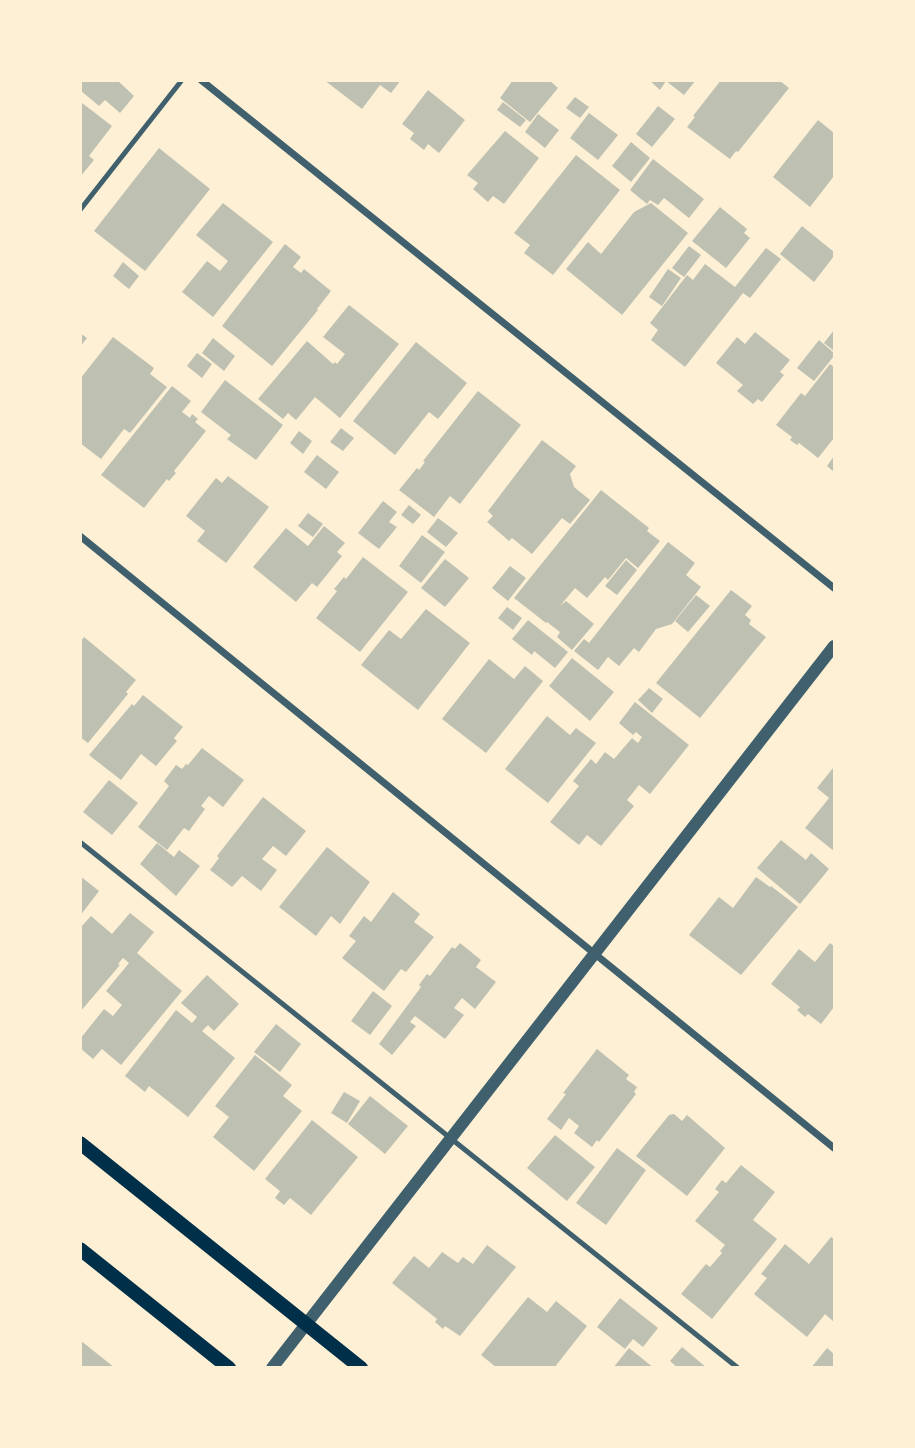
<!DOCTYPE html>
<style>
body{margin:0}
#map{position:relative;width:915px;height:1448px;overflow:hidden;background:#fdf0d5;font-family:"Sofia Sans Condensed",sans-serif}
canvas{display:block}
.frame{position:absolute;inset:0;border:82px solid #fdf0d5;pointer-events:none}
</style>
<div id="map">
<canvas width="915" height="1448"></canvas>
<div class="frame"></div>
</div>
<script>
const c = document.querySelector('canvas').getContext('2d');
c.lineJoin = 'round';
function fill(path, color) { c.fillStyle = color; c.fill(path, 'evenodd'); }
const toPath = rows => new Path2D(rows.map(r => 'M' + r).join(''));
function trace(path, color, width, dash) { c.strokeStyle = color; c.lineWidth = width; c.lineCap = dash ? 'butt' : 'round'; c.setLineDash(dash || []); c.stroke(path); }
const building = toPath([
 [80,80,117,80,134,96,120,113,105,100,99,106,80,90],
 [324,80,401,80,391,93,380,85,362,109],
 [513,80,549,80,558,88,530,122,500,98],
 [649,80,696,80,684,95,666,81,660,90],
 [721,80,779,80,789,88,738,152,736,151,730,159,687,127,695,117,693,116],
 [428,90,465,120,439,153,428,144,424,150,410,139,414,133,402,124],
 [575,97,589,107,580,118,566,108],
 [503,102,526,120,520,127,497,110],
 [82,103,112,126,89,156,94,160,80,177,80,105],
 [658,106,675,119,652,147,636,134],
 [589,113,618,135,598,160,570,138],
 [538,114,559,130,545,148,525,132],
 [818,120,834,133,834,176,810,207,773,177],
 [505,131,539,158,504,204,493,196,488,202,473,189,478,183,467,175],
 [631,142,650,158,631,182,612,166],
 [159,148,210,189,145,271,94,231],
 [576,155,620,190,553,275,524,253,530,245,514,233],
 [653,159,704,199,689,218,664,198,658,205,650,200,647,204,630,190],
 [223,203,273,242,213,317,182,292,207,261,220,271,228,261,196,235],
 [651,203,688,233,622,315,566,269,588,242,601,254,634,212],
 [720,207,747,229,744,233,750,238,726,268,692,241],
 [802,226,834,252,834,256,814,282,780,254],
 [285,244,301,257,293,267,301,273,304,269,331,291,317,309,318,310,272,366,222,326],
 [689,246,701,255,684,277,672,268],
 [766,248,781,259,750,298,743,293,685,367,651,340,658,330,650,323,687,275,693,280,705,264,735,287],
 [123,262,139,276,129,289,113,276],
 [668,269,681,278,662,306,649,297],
 [349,305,399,344,340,418,315,397,296,420,288,413,283,419,258,399,307,341,333,364,335,362,337,364,345,354,323,337],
 [834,330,834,351,824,343],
 [755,332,790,360,780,372,784,375,762,402,758,399,753,404,737,391,743,385,716,363,737,337,745,344],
 [80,333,87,338,80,347],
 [113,337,154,368,150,374,167,387,130,433,124,429,101,459,80,443,80,379],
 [213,338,235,356,224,371,202,353],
 [819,340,834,353,834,356,814,381,797,368],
 [416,342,467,383,438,419,429,412,395,455,353,421],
 [197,353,212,364,202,378,187,366],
 [830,364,834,367,834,438,818,458,799,443,797,445,790,440,792,437,776,425,801,393,805,396],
 [225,380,283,425,256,460,227,439,231,435,201,412],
 [172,386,191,401,182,412,190,418,192,414,198,419,195,422,206,431,174,471,176,473,169,481,167,479,144,508,101,475],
 [478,391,521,425,460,504,450,496,434,517,399,490,417,468,419,470,425,462,423,461],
 [341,428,354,438,343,451,330,442],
 [299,431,312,441,303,454,290,443],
 [542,440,576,466,570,474,574,487,590,500,570,524,562,518,532,554,512,538,509,541,487,522,493,516,488,511],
 [317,455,339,472,326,489,304,472],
 [834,456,834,472,827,466],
 [228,476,269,507,226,563,197,541,205,531,186,516,216,478,222,483],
 [601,490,649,528,647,531,660,541,638,568,626,558,608,580,605,577,587,598,575,588,560,606,566,601,594,624,572,650,557,637,560,632,547,622,546,623,514,598],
 [383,501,397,512,389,522,397,527,379,549,358,533],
 [409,505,421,515,413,524,401,515],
 [308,513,323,524,313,537,298,526],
 [438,518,458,533,446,547,427,532],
 [324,526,345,543,337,552,342,556,317,587,312,583,296,602,253,567,286,528,308,546],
 [422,535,445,552,421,583,399,566],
 [668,542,695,563,686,575,701,587,672,624,656,629,639,652,634,648,619,666,608,657,598,670,574,651,584,639,589,643],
 [363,557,408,592,360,652,316,618,337,591,334,589,344,577,346,579],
 [445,559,469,578,445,607,421,588],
 [626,560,637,570,617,595,605,586],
 [510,566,526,578,508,601,492,588],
 [731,590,752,606,745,615,751,620,749,624,766,637,700,718,656,683],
 [696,595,710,606,688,632,675,621],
 [507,607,522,618,513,630,498,618],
 [426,609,470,643,418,710,361,665,389,630,401,639],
 [528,620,568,652,555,668,534,651,532,655,512,639],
 [84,637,136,680,126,692,128,694,88,743,80,737,80,642],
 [572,658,614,692,590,721,549,686],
 [489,659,514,679,525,666,543,681,486,753,442,719],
 [649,688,663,699,652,713,638,700],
 [143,695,183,727,174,738,177,741,156,766,141,754,121,780,89,755,132,704,134,706],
 [635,702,689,745,650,794,639,785,627,800,634,806,601,846,587,835,579,845,550,822,579,786,573,781,591,759,596,764,605,752,614,759,632,738,638,743,642,737,636,732,633,735,619,723],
 [547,716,570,735,576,728,596,743,548,803,505,769],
 [202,748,244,780,223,807,209,796,201,806,205,809,189,831,184,828,167,850,138,827,169,786,164,781,176,765,182,769,186,764,188,765],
 [833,768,834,769,834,851,805,828,829,798,817,788],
 [109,780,138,803,112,835,83,812],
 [263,797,306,831,286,856,273,846,262,859,277,870,261,891,242,876,232,887,210,870,219,858,217,856],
 [781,840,806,860,811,853,829,869,800,904,757,868],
 [157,843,174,857,179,850,200,866,176,896,140,864],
 [327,847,370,882,340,924,331,916,316,936,279,907],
 [80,876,99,891,80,916],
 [756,877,770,887,771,886,798,907,741,975,689,935,719,897,733,908],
 [393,892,420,914,414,922,434,937,406,972,401,969,384,991,342,958,356,941,349,936,364,916,371,922],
 [130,913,154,932,137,953,182,991,121,1065,102,1049,93,1059,80,1048,80,1039,104,1009,113,1016,122,1005,106,991,129,963,123,958,118,964,120,965,80,1012,80,928,91,916,112,934],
 [460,943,481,960,476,967,496,982,475,1009,462,998,454,1008,464,1015,445,1039,415,1016,410,1022,416,1026,392,1055,379,1044,421,987,419,985,427,974,430,976,452,947,455,949],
 [830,943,834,946,834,1007,821,1024,808,1014,805,1017,797,1010,800,1007,771,984,799,949,815,962],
 [207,975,239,1004,214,1031,208,1025,202,1031,235,1058,188,1117,149,1086,145,1092,125,1076,176,1010,192,1023,197,1017,181,1003],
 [373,991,392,1006,370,1035,351,1021],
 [276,1024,301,1044,280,1072,254,1052],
 [597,1049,629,1075,626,1079,637,1087,634,1092,636,1094,599,1142,597,1140,592,1147,574,1133,579,1126,569,1118,561,1130,547,1119,566,1094,563,1093],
 [255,1055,292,1085,283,1096,302,1111,254,1171,213,1137,229,1117,215,1106],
 [344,1092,360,1101,347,1123,331,1113],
 [370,1096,408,1126,385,1154,348,1124],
 [674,1114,682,1121,687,1115,725,1148,687,1196,636,1156,669,1115],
 [312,1120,358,1157,311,1215,290,1198,284,1205,275,1198,280,1191,265,1179],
 [555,1135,595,1167,567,1201,527,1168],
 [617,1148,646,1170,606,1225,576,1203],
 [741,1165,775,1192,753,1220,777,1239,712,1319,681,1294,706,1264,710,1267,722,1253,720,1251,725,1245,695,1221,719,1192,715,1189,722,1180,726,1183],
 [831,1237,834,1239,834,1322,825,1314,807,1337,754,1294,767,1278,761,1274,785,1244,809,1264],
 [487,1245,516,1267,460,1336,445,1326,443,1329,435,1322,437,1319,392,1283,414,1256,429,1268,442,1252,458,1263,463,1257,473,1264],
 [528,1297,547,1312,556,1301,587,1326,554,1368,497,1368,481,1355],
 [620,1298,658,1328,643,1347,633,1339,625,1349,597,1327],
 [80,1340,115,1368,80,1368],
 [682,1347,707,1368,678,1368,670,1361],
 [629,1348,654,1368,613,1368],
 [827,1348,834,1354,834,1368,811,1368]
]);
const service = toPath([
 [80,210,182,80],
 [80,842,738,1368]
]);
const minor = toPath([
 [201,80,834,588],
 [80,536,834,1148]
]);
const tertiary = toPath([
 [272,1368,834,646]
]);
const secondary = toPath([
 [80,1143,361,1368],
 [80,1249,229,1368]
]);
fill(building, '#bec0b2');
trace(service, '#3f606c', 5);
trace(minor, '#3f606c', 7);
trace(tertiary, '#3f606c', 12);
trace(secondary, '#003049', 14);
</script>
